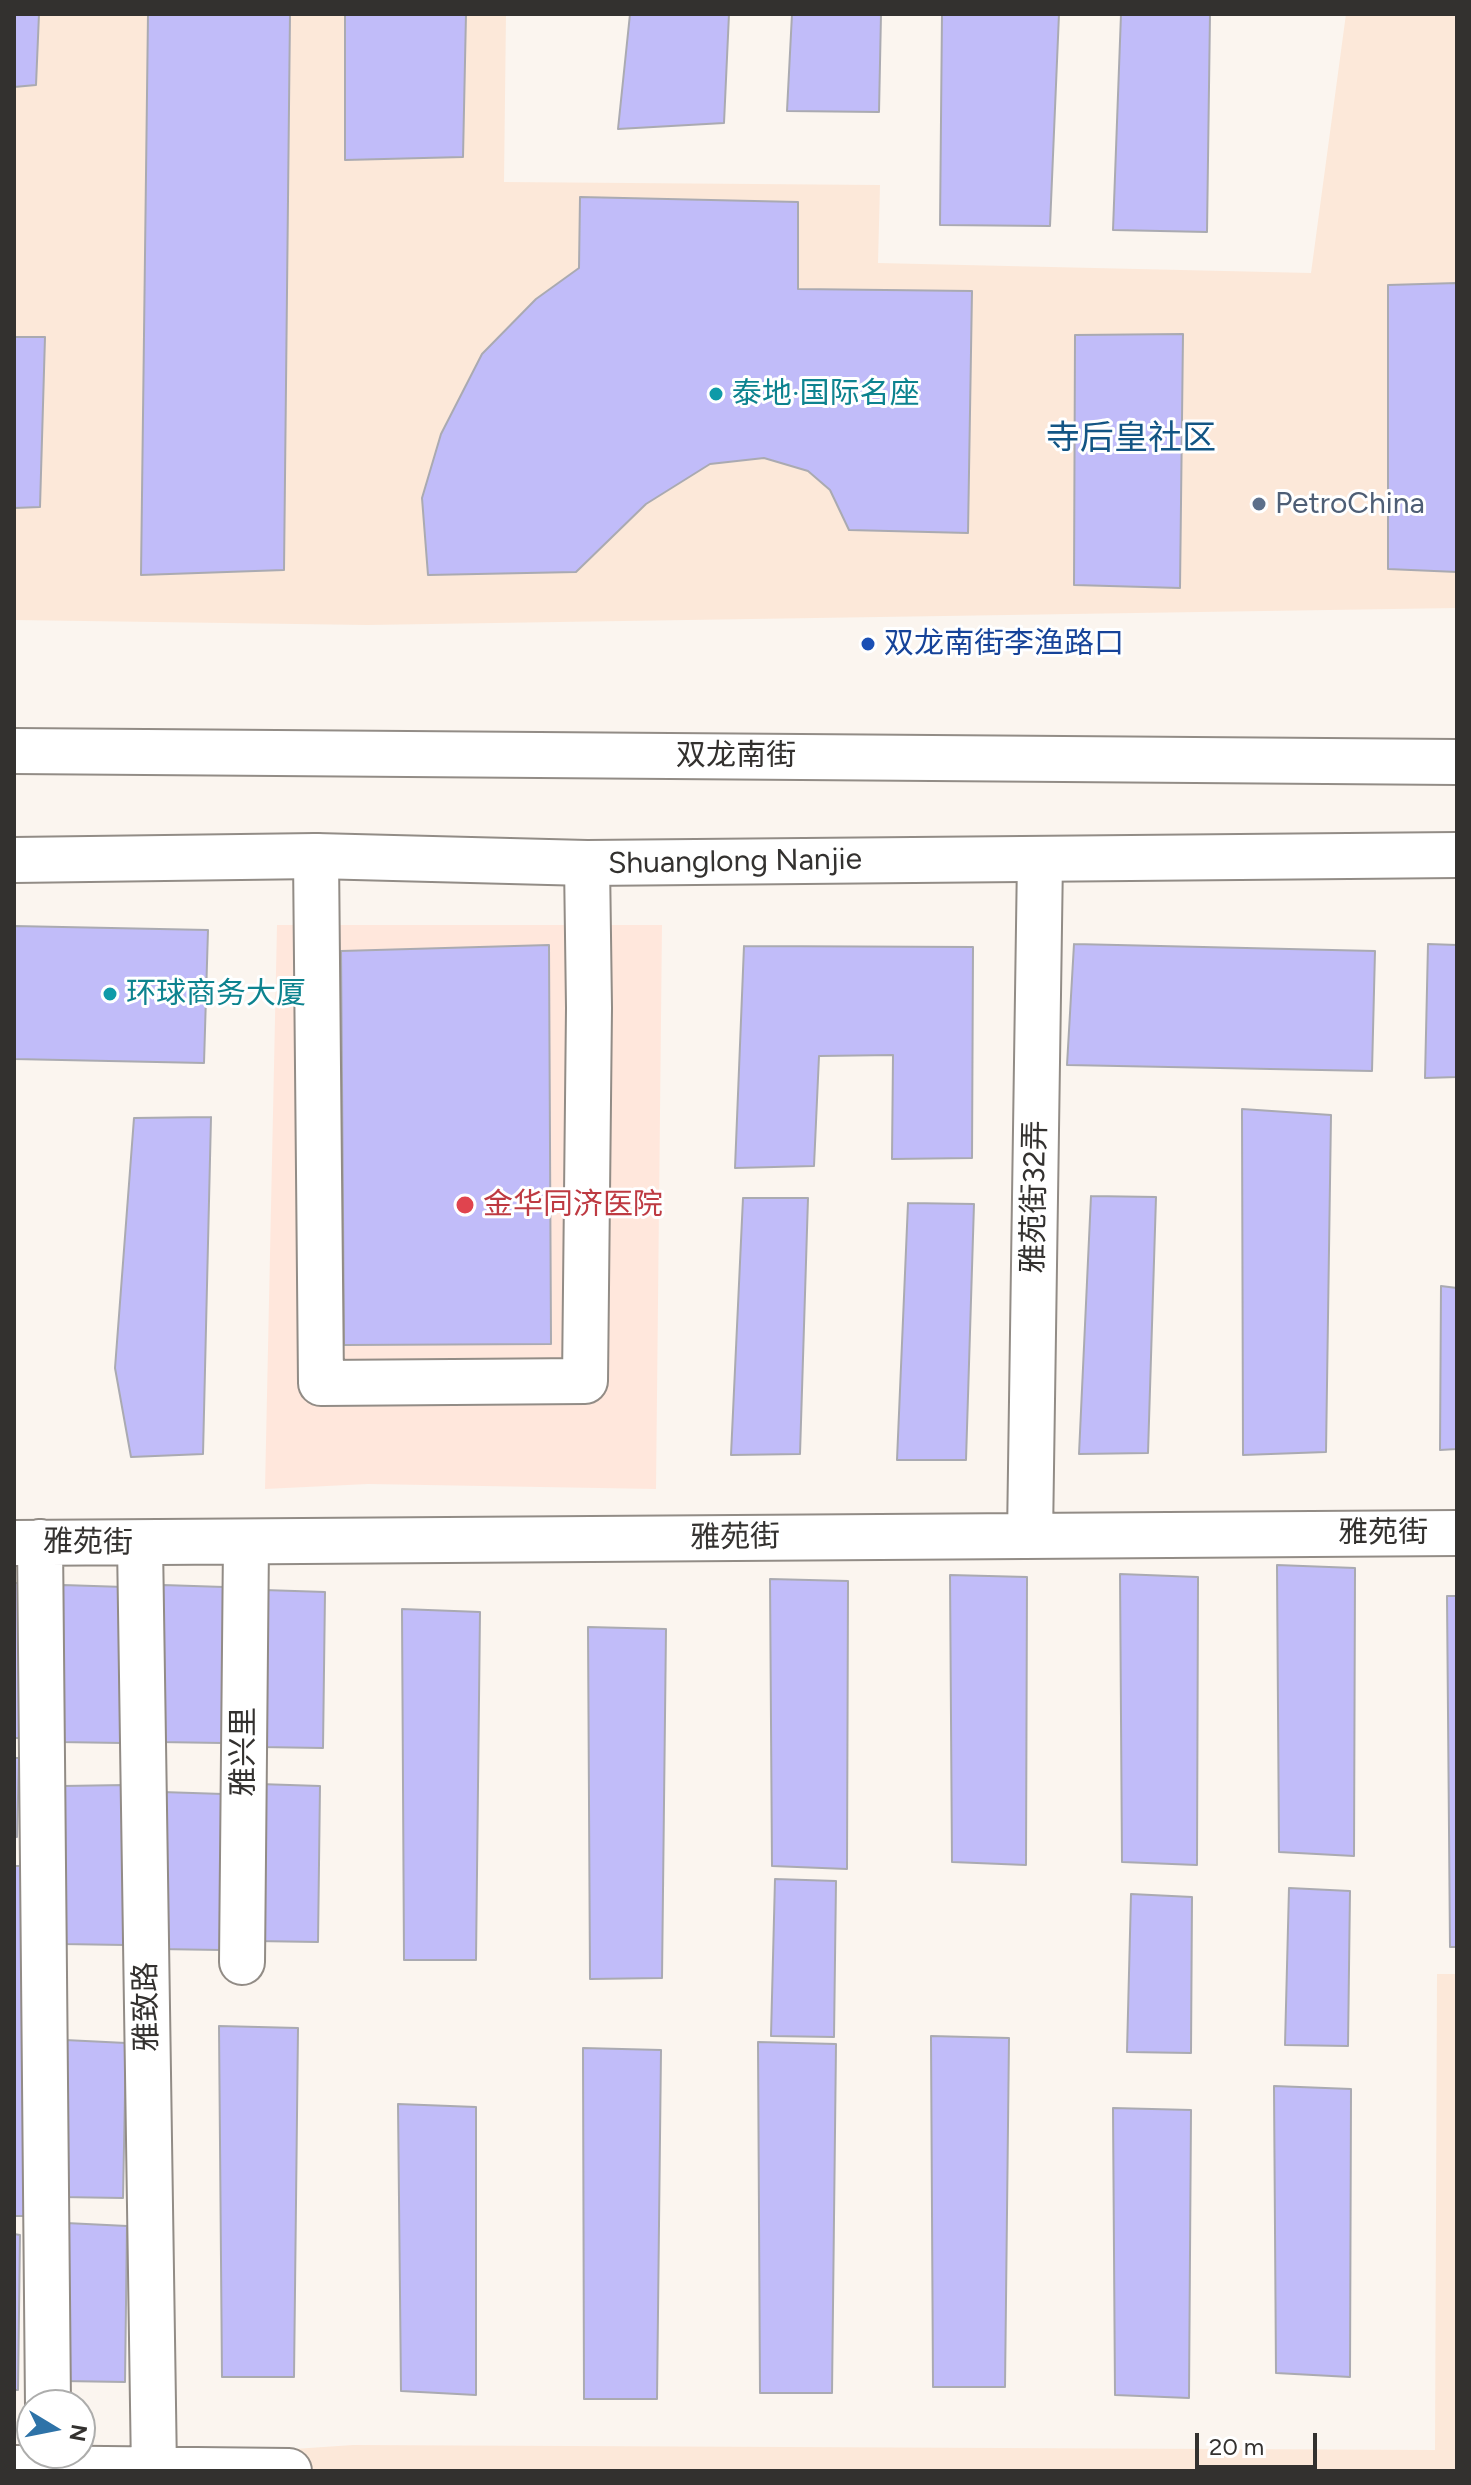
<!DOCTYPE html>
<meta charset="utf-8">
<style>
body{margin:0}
#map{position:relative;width:1471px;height:2485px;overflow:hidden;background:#fbf5ef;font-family:Figtree,sans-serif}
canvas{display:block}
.frame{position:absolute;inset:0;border:16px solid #33312f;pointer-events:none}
.north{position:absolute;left:16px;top:2389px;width:80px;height:80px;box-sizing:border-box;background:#fff;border:2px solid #adadac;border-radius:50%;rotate:100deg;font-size:22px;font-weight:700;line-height:32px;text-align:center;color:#33312f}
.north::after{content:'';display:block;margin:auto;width:28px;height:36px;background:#2e73a8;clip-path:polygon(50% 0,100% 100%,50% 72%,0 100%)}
.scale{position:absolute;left:1195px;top:2433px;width:122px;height:36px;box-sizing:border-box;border:4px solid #33312f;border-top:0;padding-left:10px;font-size:24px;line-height:28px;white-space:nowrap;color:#33312f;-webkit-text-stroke:6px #fff;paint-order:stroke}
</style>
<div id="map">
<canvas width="1471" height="2485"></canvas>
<div class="frame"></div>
<div class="north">N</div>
<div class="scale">20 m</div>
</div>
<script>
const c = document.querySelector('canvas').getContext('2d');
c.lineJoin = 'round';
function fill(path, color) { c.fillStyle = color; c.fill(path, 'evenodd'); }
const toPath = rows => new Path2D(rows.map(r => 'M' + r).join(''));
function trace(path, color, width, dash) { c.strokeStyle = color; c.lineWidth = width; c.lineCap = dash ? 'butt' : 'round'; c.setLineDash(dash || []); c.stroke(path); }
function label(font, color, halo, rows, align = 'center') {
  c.font = font + ' Figtree,"Noto Sans SC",sans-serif'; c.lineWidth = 6; c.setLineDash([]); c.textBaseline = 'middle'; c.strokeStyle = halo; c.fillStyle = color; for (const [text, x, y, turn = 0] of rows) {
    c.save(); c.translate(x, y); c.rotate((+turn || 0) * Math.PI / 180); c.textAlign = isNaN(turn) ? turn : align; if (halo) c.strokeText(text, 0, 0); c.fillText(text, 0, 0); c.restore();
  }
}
const commercial = toPath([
 [14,14,506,14,504,182,880,185,878,263,1311,273,1346,14,1457,14,1457,608,367,625,14,620],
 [1437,1974,1457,1974,1457,2471,14,2471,14,2468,353,2445,1435,2450]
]);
const medical = toPath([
 [277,925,662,925,656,1489,368,1484,265,1489]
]);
const building = toPath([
 [14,14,39,14,36,85,14,87,14,14],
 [148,14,290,14,284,570,141,575,148,14],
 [345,14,466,14,463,157,345,160,345,14],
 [630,14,729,14,724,123,618,129,630,14],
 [792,14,881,14,879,112,787,111,792,14],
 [942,14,1059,14,1050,226,940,225,942,14],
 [1121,14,1210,14,1207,232,1113,230,1121,14],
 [580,197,798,202,798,289,972,291,968,533,849,530,830,490,808,471,764,458,710,464,646,504,576,572,428,575,422,498,441,434,482,354,536,299,579,268,580,197],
 [1457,283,1457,572,1388,569,1388,285,1457,283],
 [1183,334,1180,588,1074,585,1075,335,1183,334],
 [14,337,45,337,40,507,14,508,14,337],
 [14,926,208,930,204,1063,14,1059,14,926],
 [1074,944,1375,951,1372,1071,1067,1065,1074,944],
 [1428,944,1457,945,1457,1077,1425,1078,1428,944],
 [549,945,551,1344,344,1345,341,951,549,945],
 [744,946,973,947,972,1158,892,1159,893,1055,819,1056,814,1166,735,1168,744,946],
 [1242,1109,1331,1115,1326,1452,1243,1455,1242,1109],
 [211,1117,203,1454,131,1457,115,1368,134,1118,211,1117],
 [1091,1196,1156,1197,1148,1453,1079,1454,1091,1196],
 [743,1198,808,1198,800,1454,731,1455,743,1198],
 [908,1203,974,1204,966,1460,897,1460,908,1203],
 [1441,1286,1457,1288,1457,1449,1440,1450,1441,1286],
 [1277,1565,1355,1568,1354,1856,1279,1852,1277,1565],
 [1120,1574,1198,1577,1197,1865,1122,1862,1120,1574],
 [950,1575,1027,1577,1026,1865,952,1862,950,1575],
 [770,1579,848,1581,847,1869,772,1866,770,1579],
 [14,1583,23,1583,21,1738,14,1738,14,1583],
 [63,1585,124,1587,122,1743,59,1742,63,1585],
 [163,1585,224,1587,222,1743,159,1742,163,1585],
 [264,1590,325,1592,323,1748,260,1747,264,1590],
 [1447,1596,1457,1596,1457,1947,1450,1947,1447,1596],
 [402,1609,480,1612,476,1960,404,1960,402,1609],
 [588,1627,666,1629,662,1978,590,1979,588,1627],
 [14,1758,19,1758,17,1837,14,1837,14,1758],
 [259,1784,320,1786,318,1942,255,1941,259,1784],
 [125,1785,125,1945,62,1944,63,1786,125,1785],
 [162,1792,223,1794,221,1950,158,1949,162,1792],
 [14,1866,28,1866,24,2216,14,2216,14,1866],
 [775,1879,836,1881,834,2037,771,2036,775,1879],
 [1289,1888,1350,1891,1348,2046,1285,2045,1289,1888],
 [1131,1894,1192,1897,1191,2053,1127,2052,1131,1894],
 [219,2026,298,2028,294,2377,222,2377,219,2026],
 [931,2036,1009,2038,1005,2387,933,2387,931,2036],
 [65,2040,126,2043,123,2198,61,2197,65,2040],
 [758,2042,836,2044,832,2393,760,2393,758,2042],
 [583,2048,661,2050,657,2399,584,2399,583,2048],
 [1274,2086,1351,2089,1350,2377,1276,2373,1274,2086],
 [398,2104,476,2107,476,2395,401,2391,398,2104],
 [1113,2108,1191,2110,1189,2398,1115,2395,1113,2108],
 [66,2223,127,2226,125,2382,62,2381,66,2223],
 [14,2234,20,2235,18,2390,14,2390,14,2234]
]);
const minor = toPath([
 [316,856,321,1383,585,1381,589,1008,587,863],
 [1030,1536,1040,859],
 [40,1542,48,2405],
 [14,1543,1457,1533],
 [140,1544,154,2470],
 [242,1962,246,1543],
 [14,2468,289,2471]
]);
const major = toPath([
 [14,751,1457,762],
 [14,860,316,856,587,863,1457,855]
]);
const markers = [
 [716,394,8,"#0f9aa8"],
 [1259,504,8,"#5c6f8a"],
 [868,644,8,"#1a4fb4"],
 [110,994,8,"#0f9aa8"],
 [465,1205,10,"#e0444e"]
];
const cultureNames = [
 ["泰地·国际名座",732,394],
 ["环球商务大厦",126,994]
];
const serviceNames = [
 ["PetroChina",1275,504]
];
const transitNames = [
 ["双龙南街李渔路口",884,644]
];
const streetNames = [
 ["双龙南街",736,756],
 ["Shuanglong Nanjie",735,862,-1],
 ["雅苑街32弄",1035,1197,-89],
 ["雅苑街",1383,1533],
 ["雅苑街",735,1538,-1],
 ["雅苑街",88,1543,1],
 ["雅兴里",244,1752,-90],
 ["雅致路",147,2007,-91]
];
const healthNames = [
 ["金华同济医院",483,1205]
];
const quarterNames = [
 ["寺后皇社区",1131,439]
];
fill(commercial, '#fce8d9');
fill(medical, '#ffe7dc');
fill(building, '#c1bcf9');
trace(building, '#aaaab1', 2);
trace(minor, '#928c86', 48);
trace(major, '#928c86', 48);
trace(minor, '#fff', 44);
trace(major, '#fff', 44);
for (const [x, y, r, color] of markers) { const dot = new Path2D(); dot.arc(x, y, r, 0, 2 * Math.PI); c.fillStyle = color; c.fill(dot); trace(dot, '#fff', 3); }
label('30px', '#0d838f', '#fff', cultureNames, 'left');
label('30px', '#4e5e75', '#fff', serviceNames, 'left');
label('30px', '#164399', '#fff', transitNames, 'left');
label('30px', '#33312f', '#fff', streetNames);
label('30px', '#be3a42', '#fff', healthNames, 'left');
label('34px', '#135584', '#fff', quarterNames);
</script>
